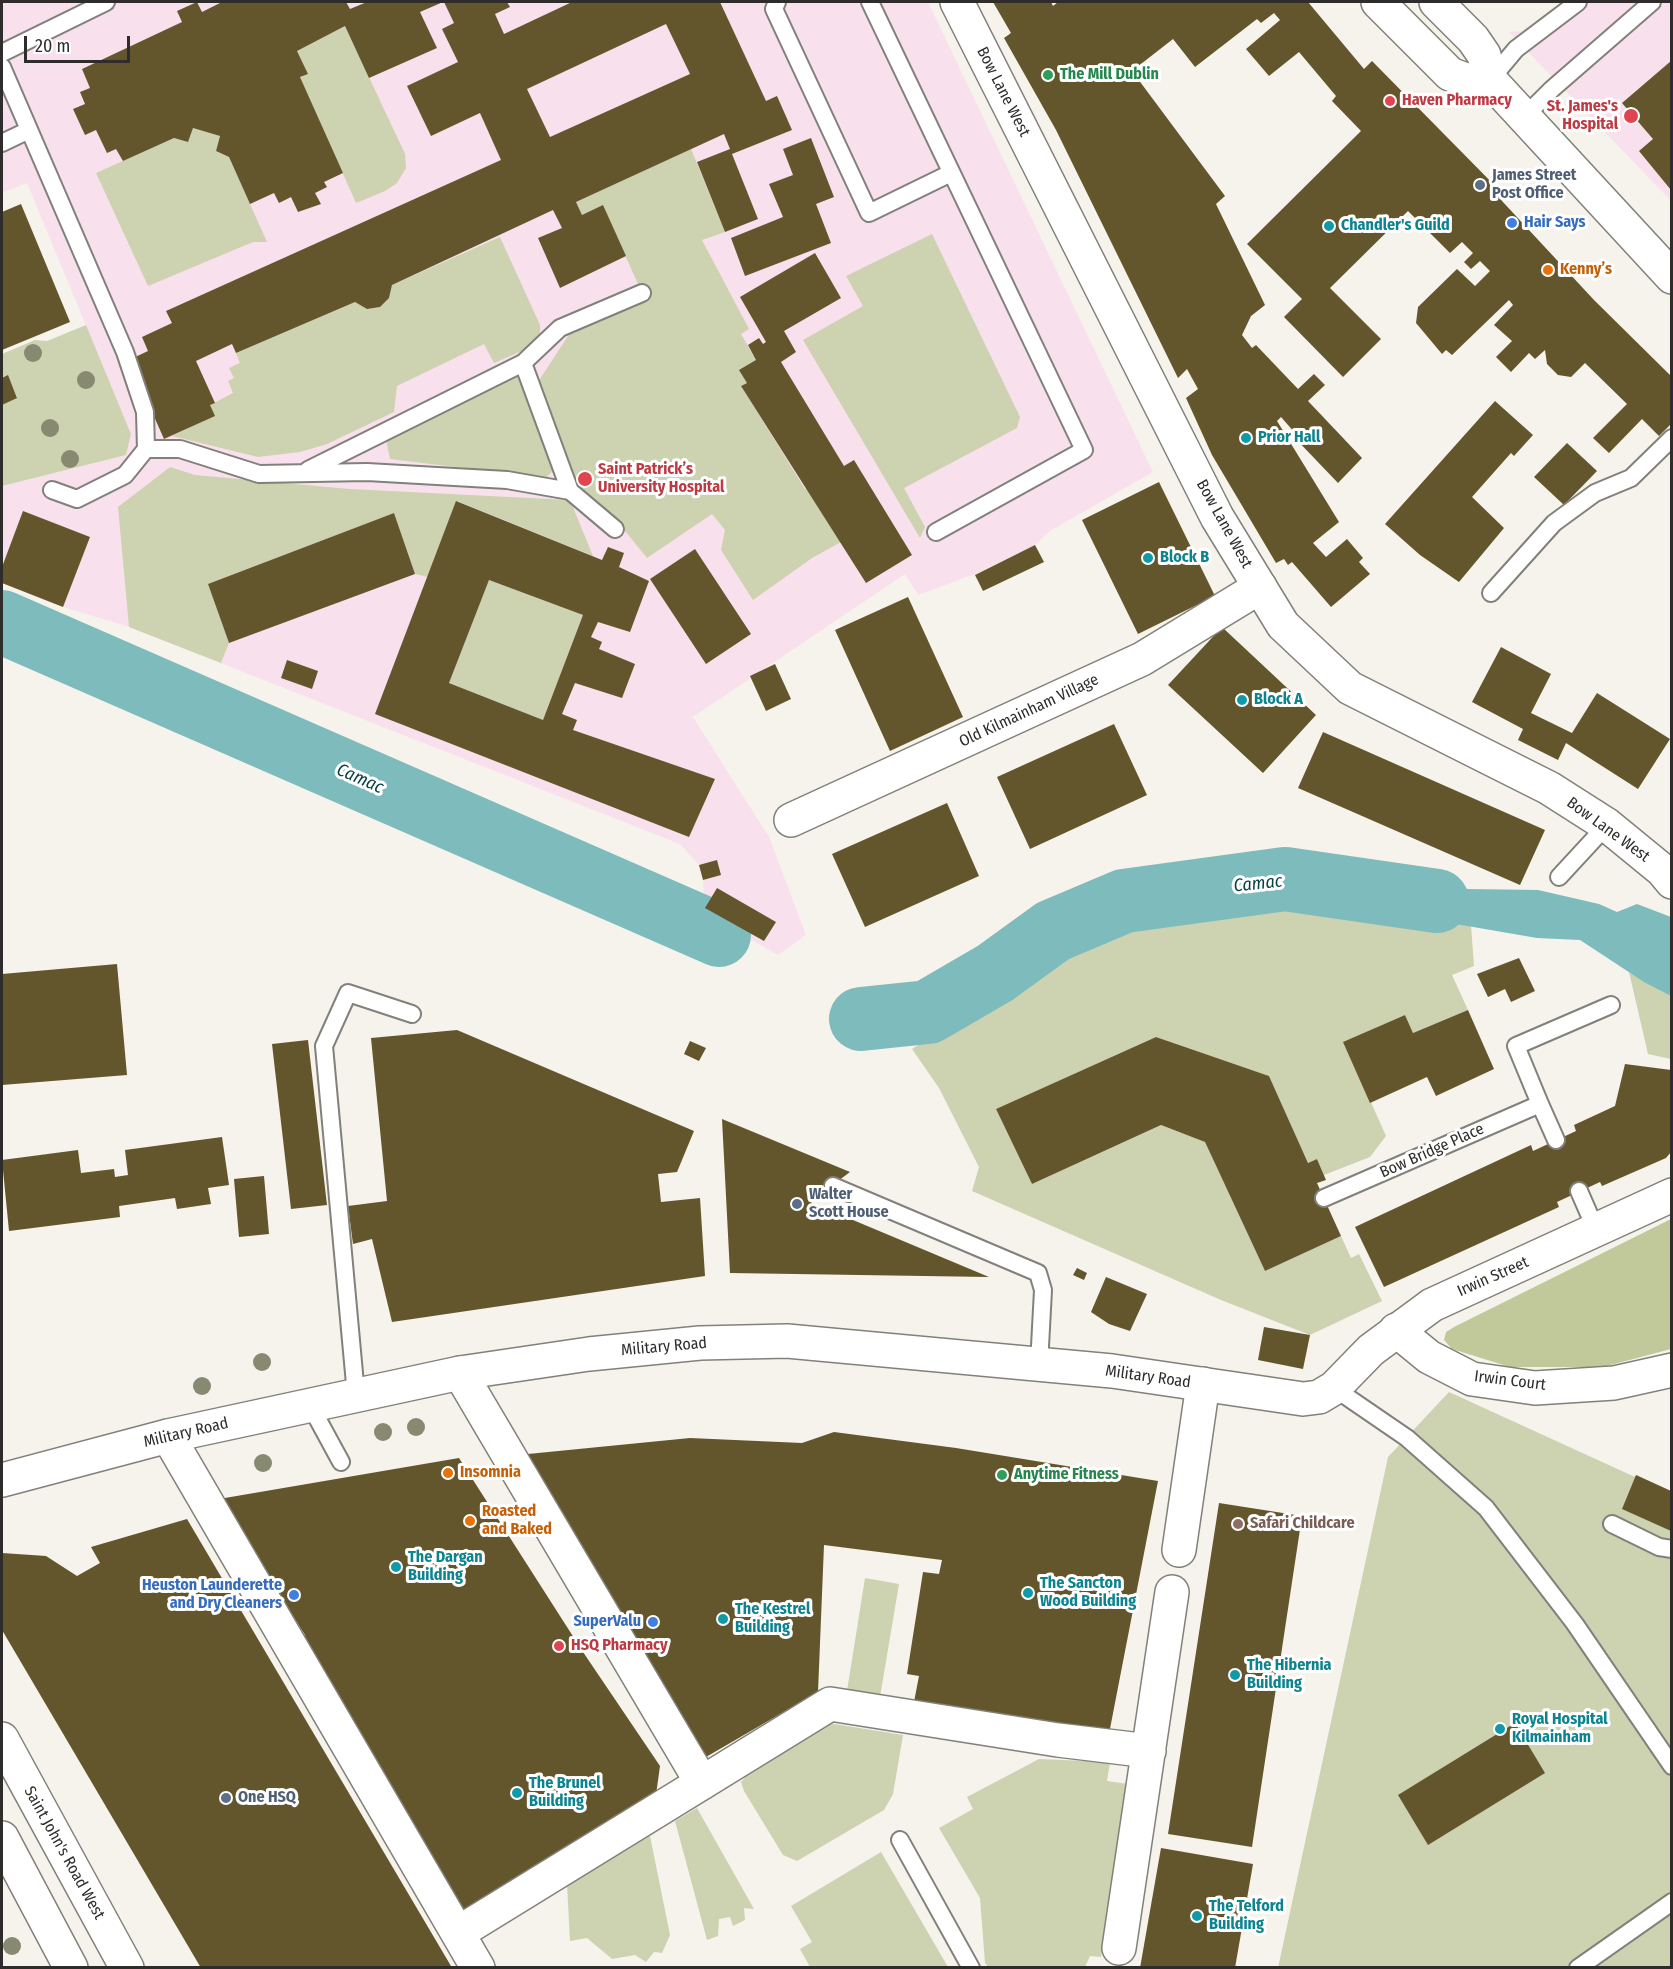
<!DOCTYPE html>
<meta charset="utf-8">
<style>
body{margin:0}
#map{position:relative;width:1673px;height:1969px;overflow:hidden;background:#f5f3eb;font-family:"Fira Sans Condensed",sans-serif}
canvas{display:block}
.frame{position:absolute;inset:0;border:3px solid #2e2d2b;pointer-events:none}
.scale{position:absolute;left:24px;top:36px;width:106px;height:27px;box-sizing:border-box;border:3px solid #2e2d2b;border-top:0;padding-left:8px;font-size:18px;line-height:21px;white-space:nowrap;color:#2e2d2b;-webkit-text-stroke:4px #fff;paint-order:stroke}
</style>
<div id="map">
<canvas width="1673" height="1969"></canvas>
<div class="frame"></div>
<div class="scale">20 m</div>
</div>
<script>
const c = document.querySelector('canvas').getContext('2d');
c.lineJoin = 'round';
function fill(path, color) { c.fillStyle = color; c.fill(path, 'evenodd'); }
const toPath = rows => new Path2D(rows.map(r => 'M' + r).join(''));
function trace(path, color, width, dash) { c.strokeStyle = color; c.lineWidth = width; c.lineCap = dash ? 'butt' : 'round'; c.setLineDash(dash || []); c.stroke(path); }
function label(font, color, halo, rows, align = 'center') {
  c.font = font + ' "Fira Sans Condensed",sans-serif'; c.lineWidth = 6; c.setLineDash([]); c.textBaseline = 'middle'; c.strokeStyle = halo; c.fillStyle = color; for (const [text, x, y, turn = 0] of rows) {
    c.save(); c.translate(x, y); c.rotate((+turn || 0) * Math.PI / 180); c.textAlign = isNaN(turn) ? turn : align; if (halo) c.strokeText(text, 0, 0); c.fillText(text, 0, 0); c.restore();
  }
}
const medical = toPath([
 [2,2,928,2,1153,472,1050,531,1035,545,975,574,918,595,905,574,693,717,769,837,806,935,778,955,705,913,703,880,699,865,680,844,129,627,63,607,2,583,2,486,126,455,131,434,27,183,2,193],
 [1563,2,1671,2,1671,201,1509,32,1522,31]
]);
const green = toPath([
 [345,26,405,154,406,168,397,183,385,191,356,203,300,77,308,74,297,51],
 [193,128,220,136,216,151,229,157,267,242,253,242,148,286,96,173,174,138,188,142],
 [691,149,725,232,702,240,749,329,741,334,756,360,747,383,741,386,805,489,808,488,841,542,812,558,753,600,721,550,725,530,712,514,647,558,621,526,578,490,536,385,572,330,642,293,603,206,582,215,576,202],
 [932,234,1020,417,1017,428,904,488,925,527,920,538,803,340,863,306,846,276],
 [500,237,540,325,540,343,494,363,484,344,397,386,394,412,327,444,300,452,258,457,172,436,214,416,210,405,233,393,228,381,234,378,229,368,240,363,236,353,355,302,367,309,380,307,389,298,392,285],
 [86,325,131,434,126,455,2,486,2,405,17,397,8,376,2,378,2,354,35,340,47,341],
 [521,374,554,469,546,478,390,459,386,439],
 [170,467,195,475,350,489,570,500,593,556,457,501,428,577,415,574,394,513,208,584,229,643,221,663,129,627,118,507],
 [489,580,583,615,543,720,449,683],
 [1284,896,1471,925,1474,966,1452,975,1468,1010,1413,1033,1405,1015,1344,1042,1386,1136,1370,1157,1324,1175,1317,1159,1308,1163,1269,1076,1156,1037,996,1109,1032,1184,1161,1125,1205,1142,1265,1271,1341,1236,1351,1258,1359,1254,1382,1301,1310,1335,1221,1300,972,1191,979,1167,939,1088,912,1049,1031,971,1180,905],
 [1629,972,1671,996,1671,1059,1648,1054],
 [1449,1392,1635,1477,1636,1475,1671,1491,1671,1967,1278,1968,1388,1457],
 [865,1578,899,1584,880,1697,847,1691],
 [828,1723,903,1735,893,1794,884,1810,797,1861,783,1855,744,1791,741,1782,748,1774],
 [1039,1759,1110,1762,1107,1781,1135,1785,1101,1957,1090,1956,1085,1967,988,1967,985,1963,980,1898,939,1828,973,1809,967,1797],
 [697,1808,754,1909,744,1908,745,1920,733,1926,730,1917,719,1919,718,1936,707,1940,675,1821],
 [650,1836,670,1935,662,1953,654,1952,646,1962,635,1955,612,1959,587,1938,570,1941,567,1884],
 [881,1852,948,1967,810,1967,800,1949,812,1942,791,1906]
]);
const forest = toPath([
 [1671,1219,1671,1349,1603,1367,1510,1367,1452,1349,1444,1340,1446,1332,1456,1326]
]);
const water = toPath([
 [1373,864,1468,889,1538,890,1599,904,1617,912,1637,904,1671,917,1671,996,1644,982,1580,940,1537,938,1334,903]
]);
const river = toPath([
 [2,622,719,935],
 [861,1019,928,1012,995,973,1053,931,1124,901,1285,879,1437,901]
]);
const building = toPath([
 [197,2,202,12,222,2,346,2,350,9,367,2,443,2,420,12,437,48,369,78,345,26,297,51,308,74,300,77,343,173,324,182,327,187,315,193,321,204,298,212,291,197,279,203,274,193,250,204,229,157,216,151,220,136,193,128,188,142,174,138,123,161,116,149,107,153,96,130,85,135,73,109,85,104,80,92,90,88,82,69,182,22,177,11],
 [444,2,507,2,510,7,495,14,504,34,572,2,720,2,766,101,777,96,792,130,732,154,758,219,725,232,697,162,730,149,724,134,576,202,582,215,603,205,626,256,560,288,538,238,562,228,553,210,392,285,389,298,380,307,367,309,355,302,236,353,232,344,196,361,215,403,210,405,215,416,164,439,129,360,148,351,142,337,172,323,166,311,501,160,480,113,431,136,407,86,458,62,442,29,454,23],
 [666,24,690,74,550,137,527,89],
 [993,2,1051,2,1053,6,1058,2,1308,2,1364,69,1372,61,1506,197,1502,201,1594,300,1671,376,1671,424,1659,436,1642,419,1609,453,1593,438,1627,404,1585,363,1571,377,1558,375,1547,364,1545,350,1535,359,1529,353,1511,372,1496,357,1512,341,1494,325,1513,305,1509,300,1452,355,1446,350,1442,354,1416,323,1418,307,1457,269,1475,286,1490,271,1480,261,1471,269,1464,262,1473,253,1462,242,1450,253,1408,211,1330,288,1381,339,1343,377,1284,317,1302,299,1247,244,1361,131,1332,101,1336,96,1299,52,1269,76,1246,49,1280,20,1274,13,1261,23,1257,19,1195,67,1173,39,1132,71,1225,196,1216,204,1265,305,1251,316,1242,335,1252,348,1256,345,1298,389,1314,374,1325,385,1308,401,1362,458,1338,483,1293,436,1295,433,1281,417,1277,421,1339,522,1313,543,1326,557,1347,539,1363,558,1359,562,1370,574,1331,607,1292,562,1288,565,1284,559,1276,563,1212,455,1186,398,1198,389,1187,369,1178,378,1056,130,1004,38,1011,33],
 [1671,61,1671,190,1639,151,1653,139,1622,103],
 [811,138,834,197,816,204,831,243,745,276,731,238,783,217,769,184,793,175,783,149],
 [21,204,70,322,2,350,2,212],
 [815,253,841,298,784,331,796,352,781,362,844,466,854,460,912,555,866,583,741,386,747,383,739,370,756,360,748,345,759,338,763,344,766,342,740,297],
 [8,375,17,398,2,405,2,378],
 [1495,401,1533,435,1514,456,1511,453,1472,497,1504,528,1459,582,1420,555,1385,524],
 [1567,443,1597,471,1564,505,1534,477],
 [1159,482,1215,596,1138,634,1082,520],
 [456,501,602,560,608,547,624,553,619,567,649,581,630,632,598,622,591,637,602,642,599,649,635,664,622,698,575,683,562,714,577,720,573,730,715,779,689,837,375,714],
 [489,580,583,615,543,720,449,683],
 [23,511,90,537,63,607,2,583,2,567],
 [394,513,415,574,229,643,208,584],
 [1035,545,1044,562,983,591,975,575],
 [695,549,751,634,706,664,650,579],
 [908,597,963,717,890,751,835,630],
 [1222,627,1316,715,1263,773,1168,685],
 [1501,647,1551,674,1531,713,1572,733,1597,693,1670,739,1638,789,1566,743,1558,760,1518,740,1523,729,1472,702],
 [287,660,318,671,312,689,281,678],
 [775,664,791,699,766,711,750,676],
 [1114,724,1147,795,1030,849,997,777],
 [1323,732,1545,830,1520,885,1298,788],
 [947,803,979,876,865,927,832,854],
 [717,860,721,875,703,880,699,865],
 [717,888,776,922,764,941,705,908],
 [1519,958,1535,991,1511,1002,1505,989,1488,997,1477,974],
 [117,964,127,1075,2,1085,2,974],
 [1468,1010,1494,1069,1436,1096,1427,1077,1370,1103,1343,1042,1405,1015,1413,1033],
 [457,1030,694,1131,677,1172,658,1174,661,1202,700,1198,705,1276,392,1322,372,1239,353,1244,348,1206,387,1201,371,1038],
 [1156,1037,1269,1076,1308,1163,1317,1159,1326,1180,1317,1183,1341,1236,1265,1271,1205,1142,1161,1125,1032,1184,996,1109],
 [308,1040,327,1205,291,1209,272,1044],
 [690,1041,706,1048,699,1061,684,1054],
 [1625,1064,1671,1070,1671,1152,1666,1158,1602,1186,1600,1182,1557,1202,1559,1207,1384,1287,1355,1227,1531,1145,1533,1151,1576,1131,1574,1125,1615,1106],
 [722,1119,850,1172,810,1202,989,1277,730,1273],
 [222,1137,229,1185,208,1188,211,1204,177,1209,175,1198,119,1206,120,1217,9,1231,2,1160,78,1150,81,1173,114,1169,115,1177,128,1175,125,1150],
 [264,1176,269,1234,239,1237,234,1179],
 [1077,1268,1087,1273,1084,1280,1073,1275],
 [1106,1277,1147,1294,1130,1331,1109,1324,1091,1312],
 [1264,1327,1310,1335,1303,1369,1258,1360],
 [834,1432,956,1448,1158,1481,1108,1739,913,1707,919,1676,907,1674,923,1572,939,1574,942,1560,824,1545,818,1692,706,1757,528,1454,690,1438,802,1443],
 [459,1458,583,1652,660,1766,655,1802,462,1940,307,1661,305,1635,219,1499],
 [1636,1475,1671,1491,1671,1531,1622,1509],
 [1219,1503,1302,1516,1252,1847,1168,1834],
 [187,1519,451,1966,448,1968,201,1968,2,1630,2,1553,46,1556,77,1576,100,1563,91,1547],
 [1515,1723,1545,1773,1428,1845,1398,1795],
 [1161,1848,1253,1864,1235,1968,1140,1968]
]);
const lane = toPath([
 [777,2,774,9,869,213,951,173],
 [870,2,1084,450,936,532],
 [2,53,106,2],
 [2,67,125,352,145,412,146,449,125,475,77,499,52,490],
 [1490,80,1516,49,1578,2],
 [1523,118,1552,89,1652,2],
 [2,143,29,130],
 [523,363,560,328,642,293],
 [146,449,180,449,259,474,367,472,507,480,570,491,615,529],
 [308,470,523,363,570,491],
 [1491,593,1554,523,1595,493,1631,478,1672,438],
 [1559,877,1607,825],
 [1540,1104,1556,1140],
 [833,1186,1038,1273,1043,1290,1039,1365],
 [1579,1191,1596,1230],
 [1324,1198,1540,1104,1516,1046,1611,1005],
 [1334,1388,1407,1438,1486,1508,1575,1624,1672,1766],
 [356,1395,324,1046,348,993,412,1014],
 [310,1405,341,1462],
 [1612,1524,1659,1547,1672,1549],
 [900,1840,971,1968],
 [1578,1968,1672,1902]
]);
const street = toPath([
 [791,820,1142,659,1260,587],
 [1396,1330,1429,1357,1472,1379,1535,1388,1614,1383,1672,1370],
 [460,1373,702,1783],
 [168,1436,478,1968],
 [1179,1550,1203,1384],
 [458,1933,830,1704,1058,1740,1149,1751],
 [1119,1948,1172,1592]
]);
const secondary = toPath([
 [957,2,1217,517,1283,625,1350,688,1549,788,1607,825,1662,870,1672,882],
 [1378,2,1450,74,1466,80,1490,80],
 [1436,2,1473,39,1484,55,1490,80,1672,277],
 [2,1480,168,1436,460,1373,589,1354,700,1343,787,1341,1112,1371,1303,1399,1319,1397,1334,1388,1371,1350,1432,1305,1672,1195],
 [2,1739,127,1968],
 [2,1838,71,1968]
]);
const trees = [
 [33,353],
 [86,380],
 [50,428],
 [70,459],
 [262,1362],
 [202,1386],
 [416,1427],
 [383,1432],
 [263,1463],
 [12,1946]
];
const markers = [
 [1048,75,6,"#2e9e5b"],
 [1390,101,6,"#e0444e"],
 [1631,116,8,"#e0444e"],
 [1480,185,6,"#5c6f8a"],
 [1512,223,6,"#3f7fe0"],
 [1329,226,6,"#0f9aa8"],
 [1548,270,6,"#e8710a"],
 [1246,438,6,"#0f9aa8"],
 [585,479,8,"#e0444e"],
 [1148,558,6,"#0f9aa8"],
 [1242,700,6,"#0f9aa8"],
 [797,1204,6,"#5c6f8a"],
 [448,1473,6,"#e8710a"],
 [1002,1475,6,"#2e9e5b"],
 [470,1521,6,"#e8710a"],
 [1238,1524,6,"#8d6e63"],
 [396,1567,6,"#0f9aa8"],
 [1028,1593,6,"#0f9aa8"],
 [294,1595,6,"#3f7fe0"],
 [723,1619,6,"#0f9aa8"],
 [653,1622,6,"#3f7fe0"],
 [559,1646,6,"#e0444e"],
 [1235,1675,6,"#0f9aa8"],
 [1500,1729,6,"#0f9aa8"],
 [517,1793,6,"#0f9aa8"],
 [226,1798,6,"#5c6f8a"],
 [1197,1916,6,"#0f9aa8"]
];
const leisureNames = [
 ["The Mill Dublin",1060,75],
 ["Anytime Fitness",1014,1475]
];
const streetNames = [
 ["Bow Lane West",1003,92,63],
 ["Bow Lane West",1224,524,61],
 ["Old Kilmainham Village",1029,711,-25],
 ["Bow Lane West",1608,830,36],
 ["Bow Bridge Place",1432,1151,-24],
 ["Irwin Street",1493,1277,-24],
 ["Military Road",664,1347,-5],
 ["Military Road",1148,1377,8],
 ["Irwin Court",1510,1381,7],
 ["Military Road",186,1433,-13],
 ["Saint John's Road West",64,1853,61]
];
const healthNames = [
 ["Haven Pharmacy",1402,101],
 ["St. James's",1618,107,"right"],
 ["Hospital",1618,125,"right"],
 ["Saint Patrick’s",598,470],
 ["University Hospital",598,488],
 ["HSQ Pharmacy",571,1646]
];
const serviceNames = [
 ["James Street",1492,176],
 ["Post Office",1492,194],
 ["Walter",809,1195],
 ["Scott House",809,1213],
 ["One HSQ",238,1798]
];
const shopNames = [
 ["Hair Says",1524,223,"left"],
 ["Heuston Launderette",282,1586],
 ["and Dry Cleaners",282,1604],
 ["SuperValu",641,1622]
];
const cultureNames = [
 ["Chandler's Guild",1341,226],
 ["Prior Hall",1258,438],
 ["Block B",1160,558],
 ["Block A",1254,700],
 ["The Dargan",408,1558],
 ["Building",408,1576],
 ["The Sancton",1040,1584],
 ["Wood Building",1040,1602],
 ["The Kestrel",735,1610],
 ["Building",735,1628],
 ["The Hibernia",1247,1666],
 ["Building",1247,1684],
 ["Royal Hospital",1512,1720],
 ["Kilmainham",1512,1738],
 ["The Brunel",529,1784],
 ["Building",529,1802],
 ["The Telford",1209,1907],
 ["Building",1209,1925]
];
const foodNames = [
 ["Kenny’s",1560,270],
 ["Insomnia",460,1473],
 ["Roasted",482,1512],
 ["and Baked",482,1530]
];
const educationNames = [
 ["Safari Childcare",1250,1524]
];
const waterNames = [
 ["Camac",360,779,24],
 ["Camac",1258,884,-6]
];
fill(medical, '#f8e1ed');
fill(green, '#cdd2b1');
fill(forest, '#c1c99a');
fill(water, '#7ebbbc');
trace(river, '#7ebbbc', 64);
fill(building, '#63562c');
trace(lane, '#82807a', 20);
trace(street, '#82807a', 36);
trace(secondary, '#82807a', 36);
trace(lane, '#fff', 16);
trace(street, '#fff', 33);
trace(secondary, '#fff', 33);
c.fillStyle = '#888971';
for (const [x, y] of trees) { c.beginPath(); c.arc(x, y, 9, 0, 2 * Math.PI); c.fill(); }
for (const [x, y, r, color] of markers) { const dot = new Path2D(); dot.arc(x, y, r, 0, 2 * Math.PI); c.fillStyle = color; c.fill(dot); trace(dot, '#fff', 2); }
label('bold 16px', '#27864d', '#fff', leisureNames, 'left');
label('16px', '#2e2d2b', '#fff', streetNames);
label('bold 16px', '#be3a42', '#fff', healthNames, 'left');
label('bold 16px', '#4e5e75', '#fff', serviceNames, 'left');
label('bold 16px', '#366cbe', '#fff', shopNames, 'right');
label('bold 16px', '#0d838f', '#fff', cultureNames, 'left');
label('bold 16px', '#c56008', '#fff', foodNames, 'left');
label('bold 16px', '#785e54', '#fff', educationNames, 'left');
label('italic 18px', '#084344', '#fff', waterNames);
</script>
